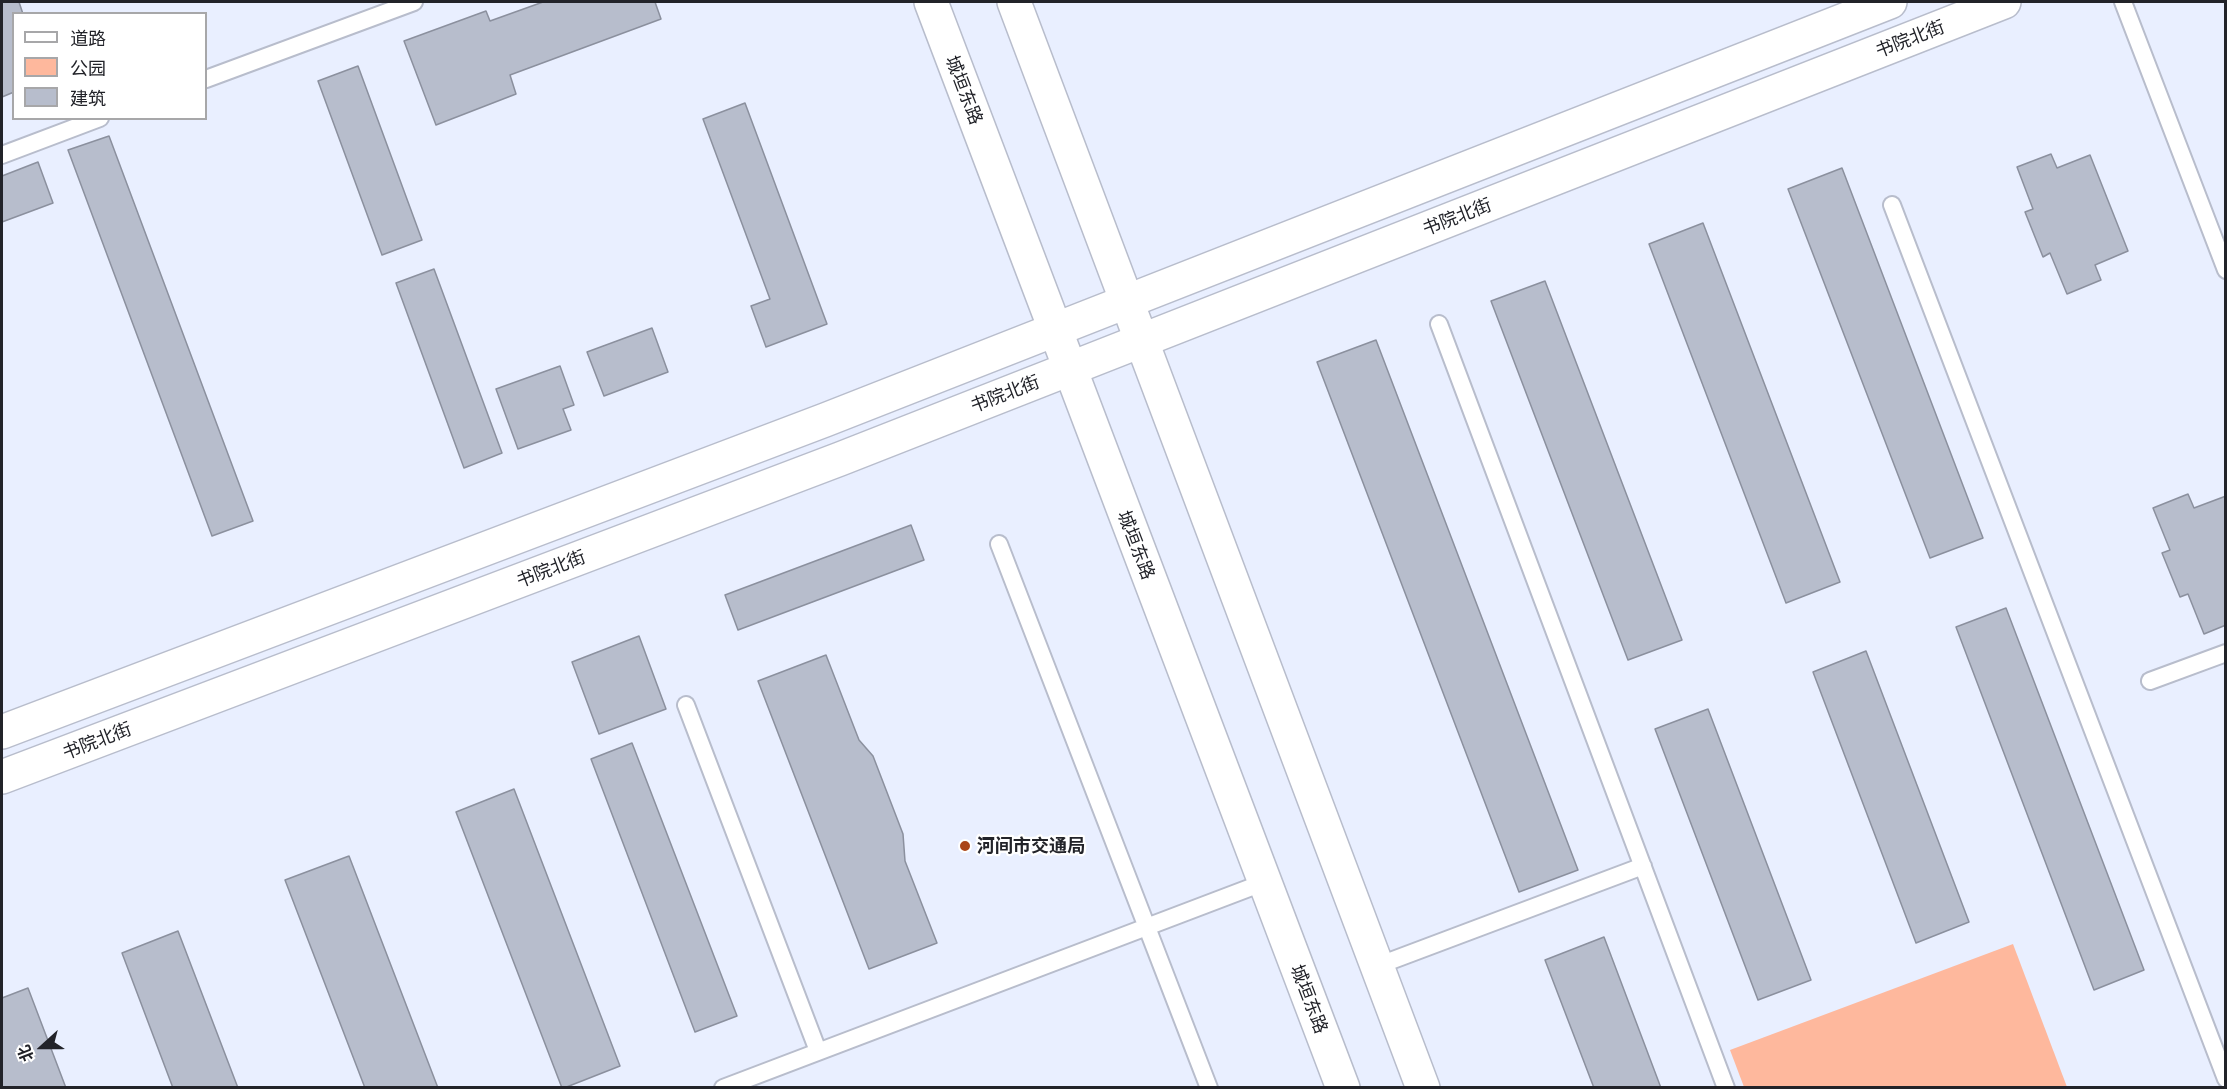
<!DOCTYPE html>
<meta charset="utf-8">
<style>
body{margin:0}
#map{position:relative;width:2227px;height:1089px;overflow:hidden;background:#e9efff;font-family:Commissioner,"Noto Sans SC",sans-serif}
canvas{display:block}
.frame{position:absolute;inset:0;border:3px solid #222329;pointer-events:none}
.legend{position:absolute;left:12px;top:12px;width:195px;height:108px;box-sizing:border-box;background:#fff;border:2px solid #a7a7a9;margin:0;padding:8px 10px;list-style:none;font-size:18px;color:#222329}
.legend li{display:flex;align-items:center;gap:12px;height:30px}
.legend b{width:30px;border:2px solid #a7a7a9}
.north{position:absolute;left:12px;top:1017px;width:60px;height:60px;-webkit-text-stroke:4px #fff;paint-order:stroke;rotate:249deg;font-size:16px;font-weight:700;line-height:24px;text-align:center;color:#222329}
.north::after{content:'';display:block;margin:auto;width:21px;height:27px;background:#222329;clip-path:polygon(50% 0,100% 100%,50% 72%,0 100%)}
</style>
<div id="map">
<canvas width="2227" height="1089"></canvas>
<div class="frame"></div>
<ul class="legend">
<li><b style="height:8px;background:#fff"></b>道路</li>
<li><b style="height:16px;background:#feb89d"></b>公园</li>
<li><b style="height:16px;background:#b7bdcc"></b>建筑</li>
</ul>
<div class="north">北</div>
</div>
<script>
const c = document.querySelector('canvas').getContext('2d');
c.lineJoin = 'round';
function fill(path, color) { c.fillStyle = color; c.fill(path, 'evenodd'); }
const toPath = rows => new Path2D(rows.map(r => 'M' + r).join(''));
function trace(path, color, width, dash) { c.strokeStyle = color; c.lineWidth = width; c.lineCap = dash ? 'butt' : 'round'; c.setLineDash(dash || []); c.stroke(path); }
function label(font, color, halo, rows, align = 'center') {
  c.font = font + ' Commissioner,"Noto Sans SC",sans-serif'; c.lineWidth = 4.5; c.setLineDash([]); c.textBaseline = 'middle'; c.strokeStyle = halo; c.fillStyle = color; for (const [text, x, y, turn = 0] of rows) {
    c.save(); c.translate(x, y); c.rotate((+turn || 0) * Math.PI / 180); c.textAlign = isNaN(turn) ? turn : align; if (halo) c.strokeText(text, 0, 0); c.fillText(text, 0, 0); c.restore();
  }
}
const green = toPath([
 [2013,944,2067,1087,1744,1087,1730,1050]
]);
const building = toPath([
 [2,2,19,2,23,14,14,14,14,92,2,97,2,2],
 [543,2,655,2,661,19,510,75,516,94,436,125,404,41,486,11,490,21,543,2],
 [358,66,422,240,382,255,318,81,358,66],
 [745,103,827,324,766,347,751,306,770,299,703,119,745,103],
 [109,136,253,521,212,536,68,150,109,136],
 [2051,154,2057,168,2090,155,2128,251,2095,265,2101,280,2067,294,2050,253,2043,257,2025,212,2033,209,2017,167,2051,154],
 [38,162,53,203,2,222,2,176,38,162],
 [1842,168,1983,538,1930,558,1788,189,1842,168],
 [1703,223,1840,582,1786,603,1649,244,1703,223],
 [434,269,502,453,464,468,396,283,434,269],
 [1545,281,1682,640,1628,660,1491,301,1545,281],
 [652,328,668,372,604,396,587,352,652,328],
 [1376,340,1578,870,1519,892,1317,362,1376,340],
 [560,366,574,405,563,409,571,430,518,449,496,389,560,366],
 [2188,494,2194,508,2226,496,2226,625,2204,634,2188,594,2180,597,2162,553,2170,550,2153,508,2188,494],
 [911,525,924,560,738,630,725,595,911,525],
 [2006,608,2144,970,2094,990,1956,627,2006,608],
 [639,636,666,709,599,734,572,662,639,636],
 [1866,651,1969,922,1916,943,1813,672,1866,651],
 [826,655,859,740,873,756,903,834,905,861,937,943,869,969,758,681,826,655],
 [1708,709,1811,980,1758,1000,1655,729,1708,709],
 [632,743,737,1016,695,1032,591,759,632,743],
 [514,789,620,1066,564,1088,562,1088,456,812,514,789],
 [349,856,438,1088,365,1088,285,880,349,856],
 [178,931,238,1088,173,1088,122,953,178,931],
 [1604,937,1661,1088,1594,1088,1545,960,1604,937],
 [28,988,66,1088,2,1088,2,998,28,988]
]);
const service = toPath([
 [2123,2,2226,270],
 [206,79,414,2],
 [2,155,100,118],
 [1892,205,2226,1079],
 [1439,324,1726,1088],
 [999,544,1209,1088],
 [2150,681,2226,653],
 [686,705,818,1051],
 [1377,966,1643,866],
 [723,1088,1265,882]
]);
const tertiary = toPath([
 [2,732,825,420,1890,2],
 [2,777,840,459,2004,2]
]);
const secondary = toPath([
 [931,2,1343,1088],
 [1014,2,1423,1088]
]);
const markers = [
 [965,846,6,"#aa4518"]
];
const streetNames = [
 ["书院北街",1910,39,-21],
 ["城垣东路",964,90,69],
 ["书院北街",1457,217,-21],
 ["书院北街",1005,394,-21],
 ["城垣东路",1136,545,69],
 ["书院北街",551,569,-21],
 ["书院北街",97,741,-21],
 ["城垣东路",1309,999,69]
];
const poiNames = [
 ["河间市交通局",977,846]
];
fill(green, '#feb89d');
fill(building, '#b7bdcc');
trace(building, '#8b909e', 1.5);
trace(service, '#b8bdcc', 20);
trace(tertiary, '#b8bdcc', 36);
trace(secondary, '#b8bdcc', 36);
trace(service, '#fff', 16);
trace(tertiary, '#fff', 33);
trace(secondary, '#fff', 33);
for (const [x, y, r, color] of markers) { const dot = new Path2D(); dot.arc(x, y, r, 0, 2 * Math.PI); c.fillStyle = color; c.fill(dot); trace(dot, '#fff', 2); }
label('18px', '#222329', '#fff', streetNames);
label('bold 18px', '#222329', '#fff', poiNames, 'left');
</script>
